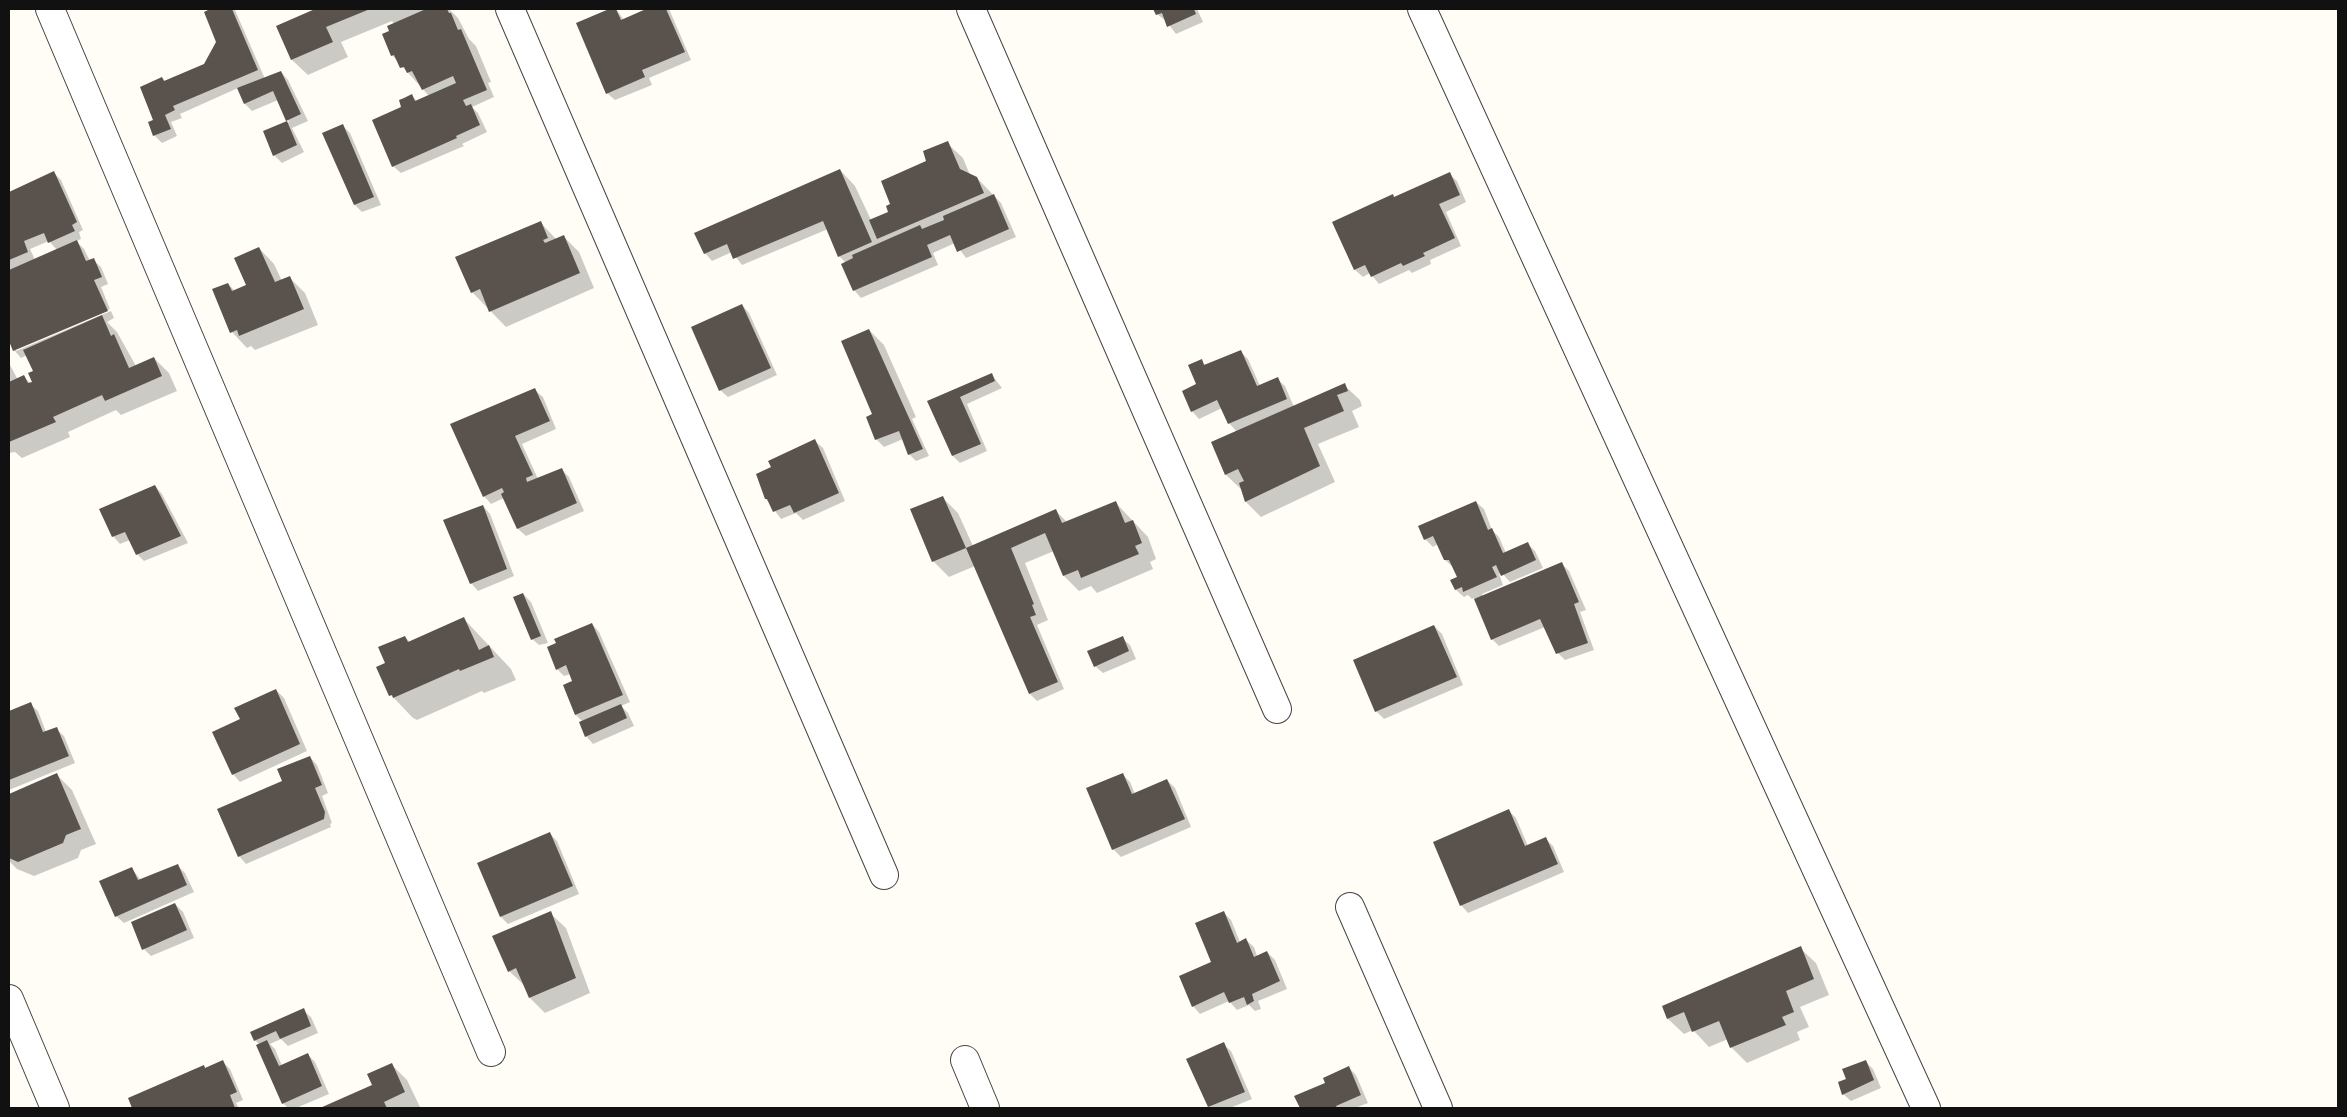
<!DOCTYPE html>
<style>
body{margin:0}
#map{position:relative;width:2347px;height:1117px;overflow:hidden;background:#fffdf5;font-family:"IBM Plex Serif",serif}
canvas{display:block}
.frame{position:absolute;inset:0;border:10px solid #111;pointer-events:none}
</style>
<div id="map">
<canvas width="2347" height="1117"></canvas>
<div class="frame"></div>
</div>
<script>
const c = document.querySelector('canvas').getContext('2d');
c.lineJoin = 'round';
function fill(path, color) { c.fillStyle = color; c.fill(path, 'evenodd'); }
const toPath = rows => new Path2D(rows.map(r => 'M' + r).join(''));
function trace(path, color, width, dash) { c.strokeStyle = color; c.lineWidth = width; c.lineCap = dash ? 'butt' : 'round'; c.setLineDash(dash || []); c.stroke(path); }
const shadow = toPath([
 [213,9,235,10,265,79,281,72,288,80,308,121,292,128,304,152,282,163,274,155,264,132,289,122,278,100,252,111,245,104,238,88,180,114,182,118,171,122,177,136,162,143,154,135,162,78,165,81,205,65,218,42,205,12],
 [319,9,449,9,458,18,469,39,476,46,491,82,488,83,494,97,472,107,478,113,487,132,462,144,464,146,401,173,393,166,402,107,412,96,417,101,429,96,392,55,394,24,392,21,341,42,348,57,308,75,292,60,278,26],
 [612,9,616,9,624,20,650,9,669,9,691,60,649,78,652,85,615,100,607,93,577,24],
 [1155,9,1197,9,1203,22,1176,34,1166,21,1157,14],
 [343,126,350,133,381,205,362,212,355,205],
 [947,143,963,158,970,175,977,178,1001,203,1016,237,966,258,955,243,933,253,938,265,861,298,854,290,846,263,839,256,828,229,742,265,732,252,712,261,705,253,840,170,855,186,871,220,890,212,892,205,928,162],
 [54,173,61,180,83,230,79,232,81,239,76,241,84,249,90,261,93,260,101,267,108,284,101,287,110,309,16,348,16,351,111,311,114,318,107,322,117,332,136,366,154,358,169,373,177,391,121,415,116,410,68,432,70,437,22,458,15,452,9,453,9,363,18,380,24,377,31,384,33,383,35,371,27,355,21,358,14,350,9,338,9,193],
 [49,241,57,250,35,260,30,249],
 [1449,174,1457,181,1466,202,1446,212,1461,246,1430,260,1431,264,1412,273,1409,270,1379,284,1370,273,1363,277,1355,270,1334,223,1393,196,1395,198],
 [540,222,557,240,564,237,579,252,594,288,506,327,472,292],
 [259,248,274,264,282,281,290,278,305,293,318,325,255,350,251,346,247,348,232,332,214,290,228,284,235,291,247,286],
 [742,305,749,313,777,375,728,397,720,390],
 [869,330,884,345,916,417,912,419,929,456,916,461,909,454,903,439,884,447,876,439],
 [1241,352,1248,359,1260,386,1277,379,1285,386,1294,407,1344,385,1360,400,1362,406,1352,411,1359,427,1318,444,1335,482,1261,517,1246,502,1242,490,1226,475,1212,442,1237,432,1229,423,1222,408,1199,419,1192,411,1201,361,1207,366],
 [992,375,1002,388,967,404,987,451,960,463,953,456,929,402],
 [535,390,543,397,556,429,522,444,538,479,561,469,569,477,584,511,526,536,518,529,504,498,491,504,484,496],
 [815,441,823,448,845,501,803,520,796,513,781,519,766,499,773,468],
 [155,486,162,494,188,543,144,561,137,554,130,540,120,544,113,536],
 [943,498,958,513,973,546,1055,510,1067,522,1115,502,1148,537,1156,559,1150,562,1153,569,1097,593,1091,586,1079,591,1064,576,1054,551,1025,563,1048,620,1037,625,1064,689,1037,701,1030,694,975,566,949,577,933,561,912,510],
 [1476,502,1484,509,1492,530,1499,537,1506,553,1528,544,1535,551,1543,568,1510,582,1502,573,1499,574,1503,585,1482,594,1483,596,1562,564,1569,571,1586,610,1580,612,1594,650,1565,660,1558,653,1545,627,1499,646,1492,639,1474,598,1472,599,1468,595,1464,597,1456,590,1452,581,1458,578,1453,567,1445,560,1438,544,1433,547,1425,539],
 [483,506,490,514,514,576,478,591,471,583],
 [523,594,531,602,548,643,539,645,531,638],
 [464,619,511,669,516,680,484,693,482,691,417,720,413,718,391,695,387,664,405,637,410,642],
 [592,624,599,632,630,702,621,706,628,713,634,726,593,744,586,736,583,722,576,715,564,686,574,682,571,674,564,676,557,669],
 [1434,626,1442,634,1463,685,1384,719,1376,711],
 [1122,638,1130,645,1136,659,1103,673,1095,666],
 [276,690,284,698,307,751,240,782,233,774,241,720],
 [30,704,38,711,46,732,56,729,64,736,75,763,9,790,9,713],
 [310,757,317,765,328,793,322,796,332,823,330,824,331,827,246,864,239,856,284,781],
 [1122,774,1130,782,1135,794,1167,780,1175,788,1191,827,1121,857,1113,849],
 [57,775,72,790,96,844,81,850,78,858,34,876,17,869,9,861,9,795],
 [1508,810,1516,818,1528,846,1546,839,1553,846,1564,872,1468,913,1461,905],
 [549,833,557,841,579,894,508,924,501,917],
 [177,865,185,873,194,892,124,923,116,916,131,868,141,880],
 [175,904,183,912,194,938,151,956,144,949],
 [1223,912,1231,920,1240,942,1246,940,1254,947,1257,956,1267,952,1275,960,1287,989,1258,1001,1261,1009,1255,1011,1249,1005,1237,1010,1229,1001,1200,1014,1193,1006,1213,963],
 [550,913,566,928,590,993,545,1013,530,998,525,986,509,971],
 [1800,948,1816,963,1829,995,1800,1007,1809,1027,1797,1032,1800,1040,1747,1063,1731,1047,1728,1039,1709,1047,1693,1030,1684,1034,1668,1019,1664,1007],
 [303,1010,311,1017,318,1033,288,1046,281,1039,270,1044,275,1049,282,1066,307,1054,315,1062,329,1094,296,1108,288,1108,283,1103,260,1045,255,1040],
 [1223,1044,1231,1051,1252,1099,1230,1108,1210,1108,1188,1059],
 [223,1062,230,1069,243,1100,236,1103,239,1108,133,1108,129,1099],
 [1866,1062,1873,1069,1881,1088,1851,1101,1843,1094,1848,1080],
 [391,1064,407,1080,420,1107,324,1108,374,1085],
 [1349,1068,1356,1075,1368,1103,1355,1108,1301,1108,1296,1096,1327,1083]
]);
const building = toPath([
 [210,9,232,9,258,70,173,106,175,110,165,115,171,129,153,136,148,122,153,120,140,87,162,77,164,81,204,64,216,42,204,12],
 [315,9,370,9,326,27,333,42,291,60,276,26],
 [426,9,447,9,449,13,451,13,458,30,461,29,487,90,463,100,466,106,471,104,480,125,456,136,457,138,392,167,372,120,401,107,399,100,404,98,412,94,415,101,456,83,453,76,422,90,412,71,407,73,404,67,400,68,394,55,391,56,382,34,389,31,387,26],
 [609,9,616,9,621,20,646,9,666,9,685,52,642,70,645,77,606,94,576,23],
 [1153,9,1194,9,1196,14,1167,27,1162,13,1156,15],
 [281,71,301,114,286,121,273,91,244,104,237,88],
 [287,121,297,145,273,156,263,131],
 [343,124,374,197,354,205,322,133],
 [948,141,960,169,977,177,984,193,877,239,869,220,888,212,886,206,890,204,881,181,926,161,923,151],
 [840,169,872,242,838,257,823,221,733,259,727,244,704,254,694,233],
 [54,171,77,222,72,225,75,231,48,243,44,233,24,241,28,252,9,260,9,192],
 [1450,172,1460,195,1439,204,1455,238,1423,253,1425,256,1403,266,1401,263,1371,277,1365,265,1354,270,1332,222,1393,194,1394,197],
 [994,194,1009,229,957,252,950,235,927,245,932,257,853,291,841,264,853,258,852,255,920,225,922,229,944,220,943,216],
 [541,221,548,238,543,240,545,243,564,235,580,273,489,312,480,289,471,293,455,257],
 [77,240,86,261,94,258,102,277,94,280,108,311,13,351,9,341,9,270],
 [259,247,275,282,290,276,304,309,239,336,237,330,230,333,212,289,228,283,232,291,246,285,234,258],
 [742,304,771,368,719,391,691,327],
 [102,315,111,336,114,334,129,368,154,357,162,376,105,401,102,395,53,417,56,422,9,442,9,382,24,375,28,383,32,382,28,373,33,371,23,350],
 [869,329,923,449,908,455,899,431,875,440,866,417,872,414,841,341],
 [1241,350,1257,386,1278,377,1287,399,1228,424,1217,400,1191,412,1182,391,1196,384,1188,365,1202,359,1204,365],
 [992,373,995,381,960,397,981,444,952,456,927,401],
 [1345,383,1348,391,1337,395,1344,411,1304,428,1320,466,1245,502,1239,483,1244,481,1238,469,1225,475,1211,442],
 [535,388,550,421,515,436,533,475,526,478,527,482,562,468,577,503,517,529,501,494,504,492,502,488,483,497,450,424],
 [815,439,839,493,794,513,790,505,773,512,767,499,765,499,756,474,771,467,768,461],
 [155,485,181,536,136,555,125,532,112,537,99,509],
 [943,496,966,548,932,562,910,509],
 [1116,501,1125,523,1133,520,1142,543,1135,546,1139,554,1081,578,1078,570,1063,576,1045,533,1011,548,1034,604,1032,605,1036,615,1030,617,1058,682,1029,694,966,548,1056,509,1062,523],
 [1476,501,1488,530,1492,528,1503,553,1528,542,1536,560,1501,576,1496,565,1492,567,1497,577,1463,592,1462,587,1455,590,1450,580,1457,577,1449,560,1444,560,1433,536,1424,540,1418,526],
 [483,505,507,569,470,584,443,520],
 [1562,562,1579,602,1574,604,1588,643,1556,654,1540,619,1491,640,1474,599],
 [523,593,541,636,531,640,513,597],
 [464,617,479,650,489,645,494,657,460,671,459,669,393,698,392,695,389,696,376,667,385,663,378,647,405,636,408,642],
 [592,623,623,695,575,715,563,685,572,681,566,665,556,670,547,647,556,643,554,639],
 [1434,625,1457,677,1375,712,1353,660],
 [1123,636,1129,651,1094,667,1087,651],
 [276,689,300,744,232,775,212,732,240,719,234,708],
 [31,702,43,732,57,727,69,756,9,780,9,711],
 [621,704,627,718,585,737,579,722],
 [310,756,322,785,315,788,325,812,324,819,238,857,217,809,282,781,277,769],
 [57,773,81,829,66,835,63,843,18,862,9,858,9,794],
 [1123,773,1132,794,1167,779,1185,819,1112,850,1086,788],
 [1509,809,1525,846,1546,837,1558,864,1460,906,1433,842],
 [550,832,573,886,500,917,477,863],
 [178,864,187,885,115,917,99,881,132,867,138,880],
 [175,903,187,930,142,950,131,922],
 [551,911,576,978,529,998,516,968,508,972,492,936],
 [1224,911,1237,943,1246,938,1254,957,1267,951,1280,981,1252,994,1254,1001,1247,1005,1244,997,1229,1003,1224,992,1192,1007,1179,976,1211,962,1195,923],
 [1801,946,1814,979,1786,991,1794,1012,1782,1017,1786,1025,1730,1048,1719,1021,1692,1032,1684,1012,1667,1019,1662,1006],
 [304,1008,311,1026,280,1039,276,1031,254,1041,250,1032],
 [267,1040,279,1066,308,1053,322,1086,282,1104,256,1045],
 [1224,1042,1245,1092,1208,1107,1186,1059],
 [223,1060,237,1092,230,1095,235,1108,132,1108,128,1098,204,1065,205,1068],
 [1866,1060,1874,1080,1842,1095,1838,1082,1846,1079,1842,1069],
 [392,1063,405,1092,384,1102,387,1108,320,1108,372,1085,367,1074],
 [1349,1066,1361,1095,1336,1106,1337,1108,1300,1108,1294,1096,1325,1083,1323,1078]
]);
const street = toPath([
 [50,9,491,1052],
 [510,9,884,875],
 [971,9,1277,709],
 [1422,9,1926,1108],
 [1350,907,1438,1108],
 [9,999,55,1108],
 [965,1060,985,1108]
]);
fill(shadow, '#0003');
fill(building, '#5a524d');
trace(street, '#444', 30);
trace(street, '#fff', 28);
</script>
